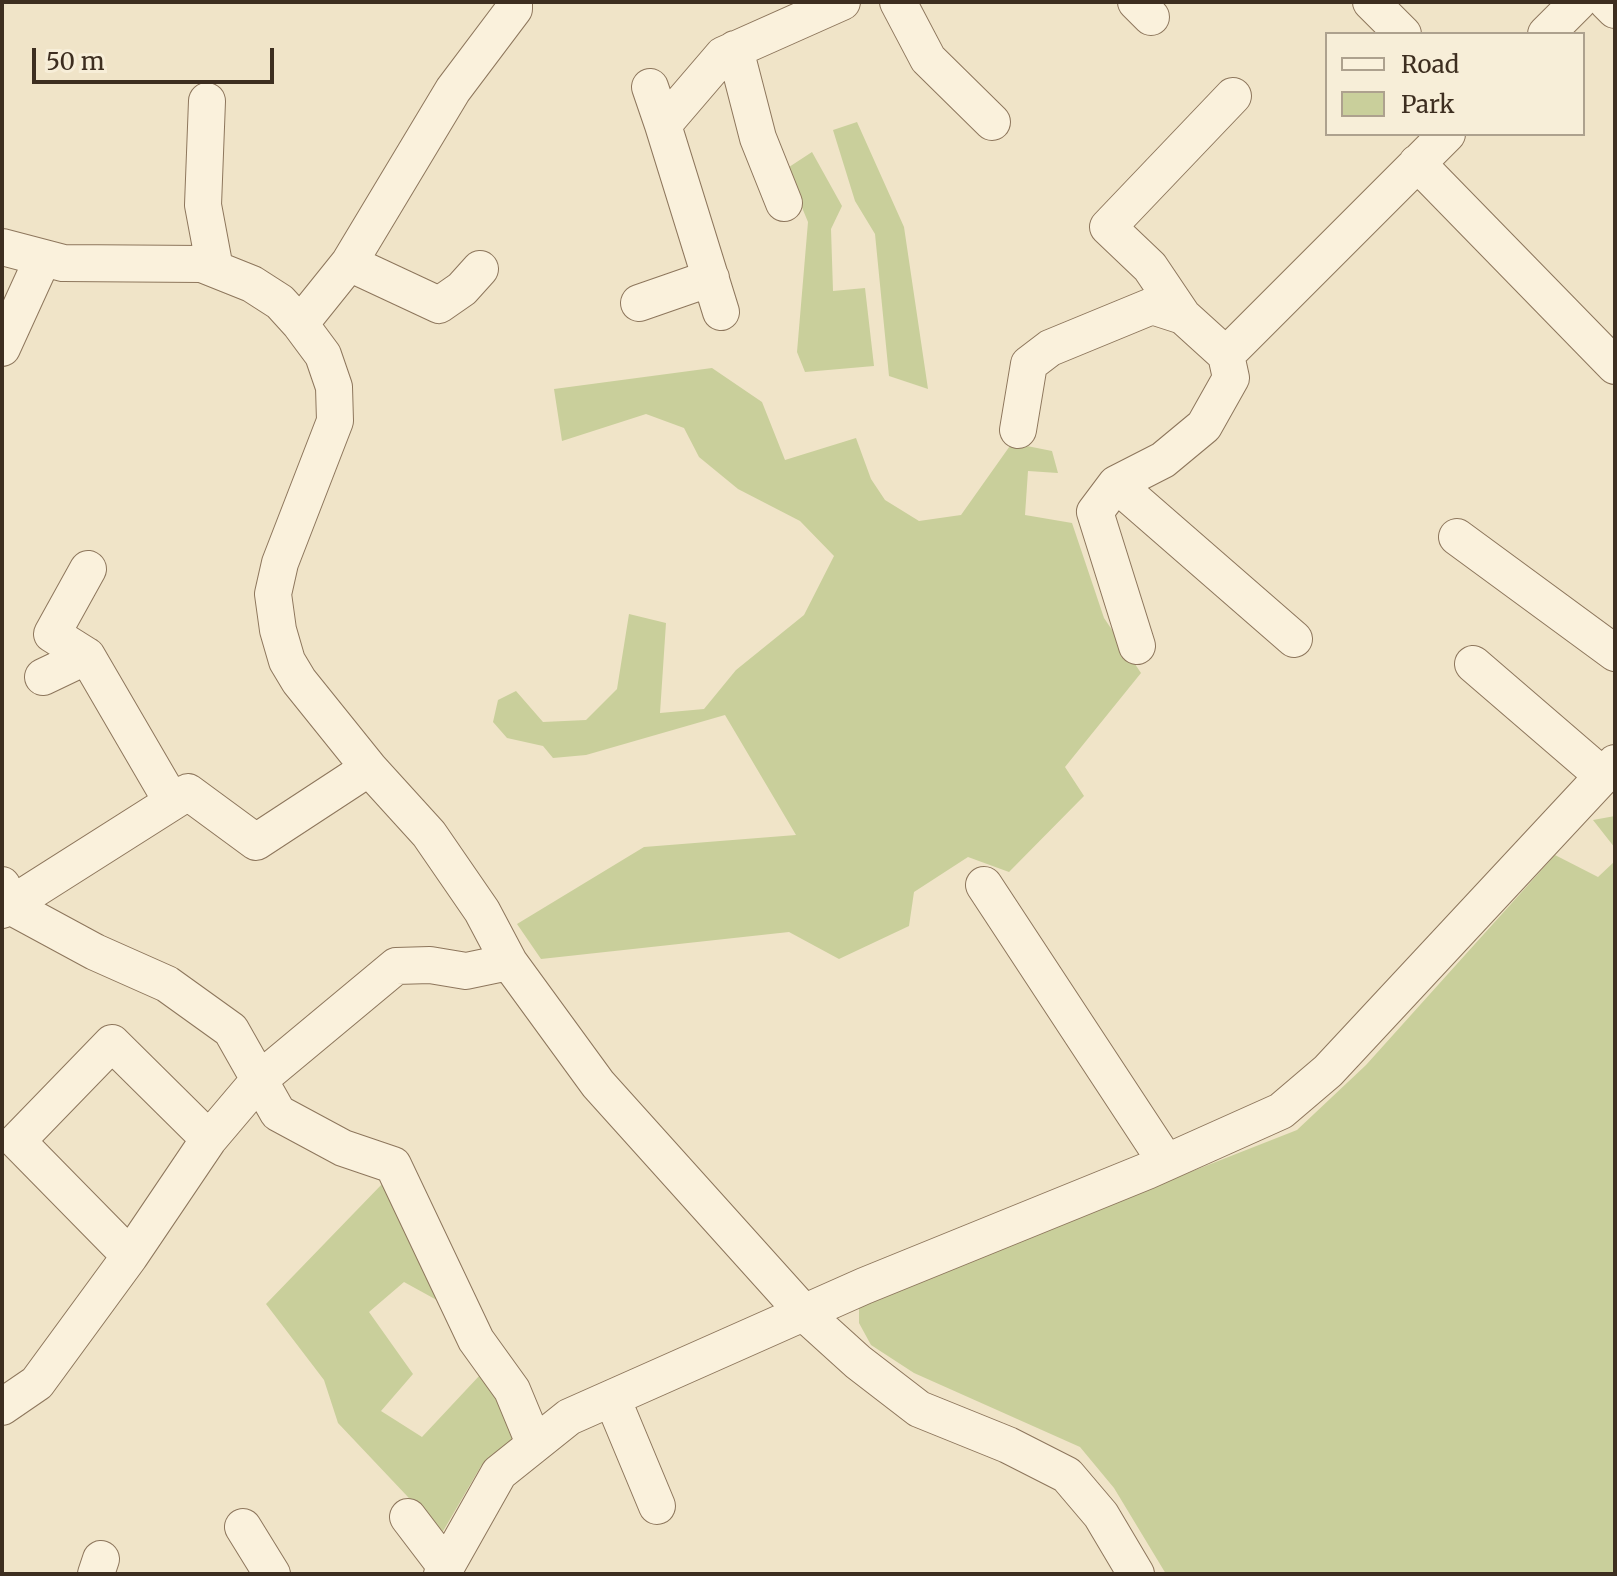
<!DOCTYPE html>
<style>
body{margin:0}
#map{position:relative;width:1617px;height:1576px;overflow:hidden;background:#f0e4c8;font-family:Merriweather,serif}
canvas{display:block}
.frame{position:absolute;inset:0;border:4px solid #3d2e20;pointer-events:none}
.legend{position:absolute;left:1325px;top:32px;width:260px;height:104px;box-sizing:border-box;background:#f7eed8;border:2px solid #ada18e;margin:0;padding:10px 14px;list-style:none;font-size:24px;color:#3d2e20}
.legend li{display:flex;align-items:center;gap:16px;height:40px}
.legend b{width:40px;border:2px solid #ada18e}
.scale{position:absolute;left:32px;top:48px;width:242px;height:36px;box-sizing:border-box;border:4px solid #3d2e20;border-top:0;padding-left:10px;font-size:24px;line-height:28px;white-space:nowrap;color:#3d2e20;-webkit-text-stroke:6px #f7eed8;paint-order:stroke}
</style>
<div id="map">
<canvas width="1617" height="1576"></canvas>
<div class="frame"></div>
<ul class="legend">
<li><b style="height:10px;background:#faf1dc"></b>Road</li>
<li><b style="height:22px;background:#c9cf9b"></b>Park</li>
</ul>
<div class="scale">50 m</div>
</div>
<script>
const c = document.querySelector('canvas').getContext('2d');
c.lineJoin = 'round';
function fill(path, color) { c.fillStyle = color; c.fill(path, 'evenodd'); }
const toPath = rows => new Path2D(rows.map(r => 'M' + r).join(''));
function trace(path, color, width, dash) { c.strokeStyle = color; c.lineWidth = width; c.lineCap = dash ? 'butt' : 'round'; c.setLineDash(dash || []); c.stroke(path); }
const green = toPath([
 [857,122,904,227,928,389,889,376,875,234,855,201,833,130],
 [812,152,842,206,831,229,833,291,865,288,874,366,805,372,797,352,808,222,786,169],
 [712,368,762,402,785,460,856,438,871,479,885,500,919,521,961,515,1012,443,1052,451,1058,473,1028,471,1025,515,1072,523,1104,618,1141,673,1065,767,1084,796,1009,872,968,857,914,892,909,926,839,959,789,932,541,959,517,924,644,847,796,835,725,715,586,755,553,758,543,746,507,738,493,722,498,700,516,691,543,722,586,720,617,689,629,614,666,623,660,713,704,709,736,670,804,615,834,556,800,521,738,489,699,457,684,428,646,414,562,441,554,389],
 [1615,816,1615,848,1593,820],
 [1555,855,1598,877,1615,861,1615,1574,1166,1574,1114,1488,1080,1447,914,1373,871,1345,859,1323,859,1305,880,1294,1297,1130,1366,1065],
 [384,1182,444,1304,404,1282,369,1312,413,1374,381,1411,422,1437,480,1375,505,1405,516,1444,481,1466,442,1533,338,1423,324,1380,266,1304]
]);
const minor = toPath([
 [898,2,928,59,992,122],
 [1136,2,1151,17],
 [1371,2,1403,34],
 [1607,2,1615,10],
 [1546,34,1578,2],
 [735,49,758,138,784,203],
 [650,87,663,125],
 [207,101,203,205,215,269],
 [1417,163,1615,366],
 [2,247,63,263,202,264,252,284,280,302,300,324,323,355,334,387,335,421,280,563,273,594,278,630,287,661,299,681,369,768,429,834,482,911,509,962,598,1084,805,1314,858,1362,919,1409,1008,1445,1067,1475,1101,1515,1136,1574],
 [349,263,453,90,514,9,514,2],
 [639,303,711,278],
 [721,312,663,125,723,55,842,2],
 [1183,316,1150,267,1108,227,1233,96],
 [300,324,349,263,439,305,462,289,480,269],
 [2,348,43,258],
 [1018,430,1029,364,1050,348,1152,306,1183,316,1226,355],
 [1116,484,1294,639],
 [1457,537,1615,653],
 [88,569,52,634,87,656,172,802],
 [1137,646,1095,512,1116,484,1163,460,1204,426,1231,378,1226,355,1447,134],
 [1473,664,1603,776],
 [43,677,87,656],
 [2,885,10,906,95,952,167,984,231,1030,278,1113,343,1148,393,1165,476,1340,512,1390,534,1443],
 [984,885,1166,1162],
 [2,910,188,792,256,842,369,768],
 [130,1256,17,1141,112,1043,209,1139],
 [612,1398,657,1506],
 [2,1407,37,1383,130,1256,209,1139,259,1080,396,966,430,965,466,971,509,962],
 [408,1517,446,1567],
 [243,1527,272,1574],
 [96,1574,101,1559],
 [442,1574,499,1473,569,1417,864,1286,1147,1171,1281,1111,1328,1071,1615,763]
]);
fill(green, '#c9cf9b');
trace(minor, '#8d765c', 38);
trace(minor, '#faf1dc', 36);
</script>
